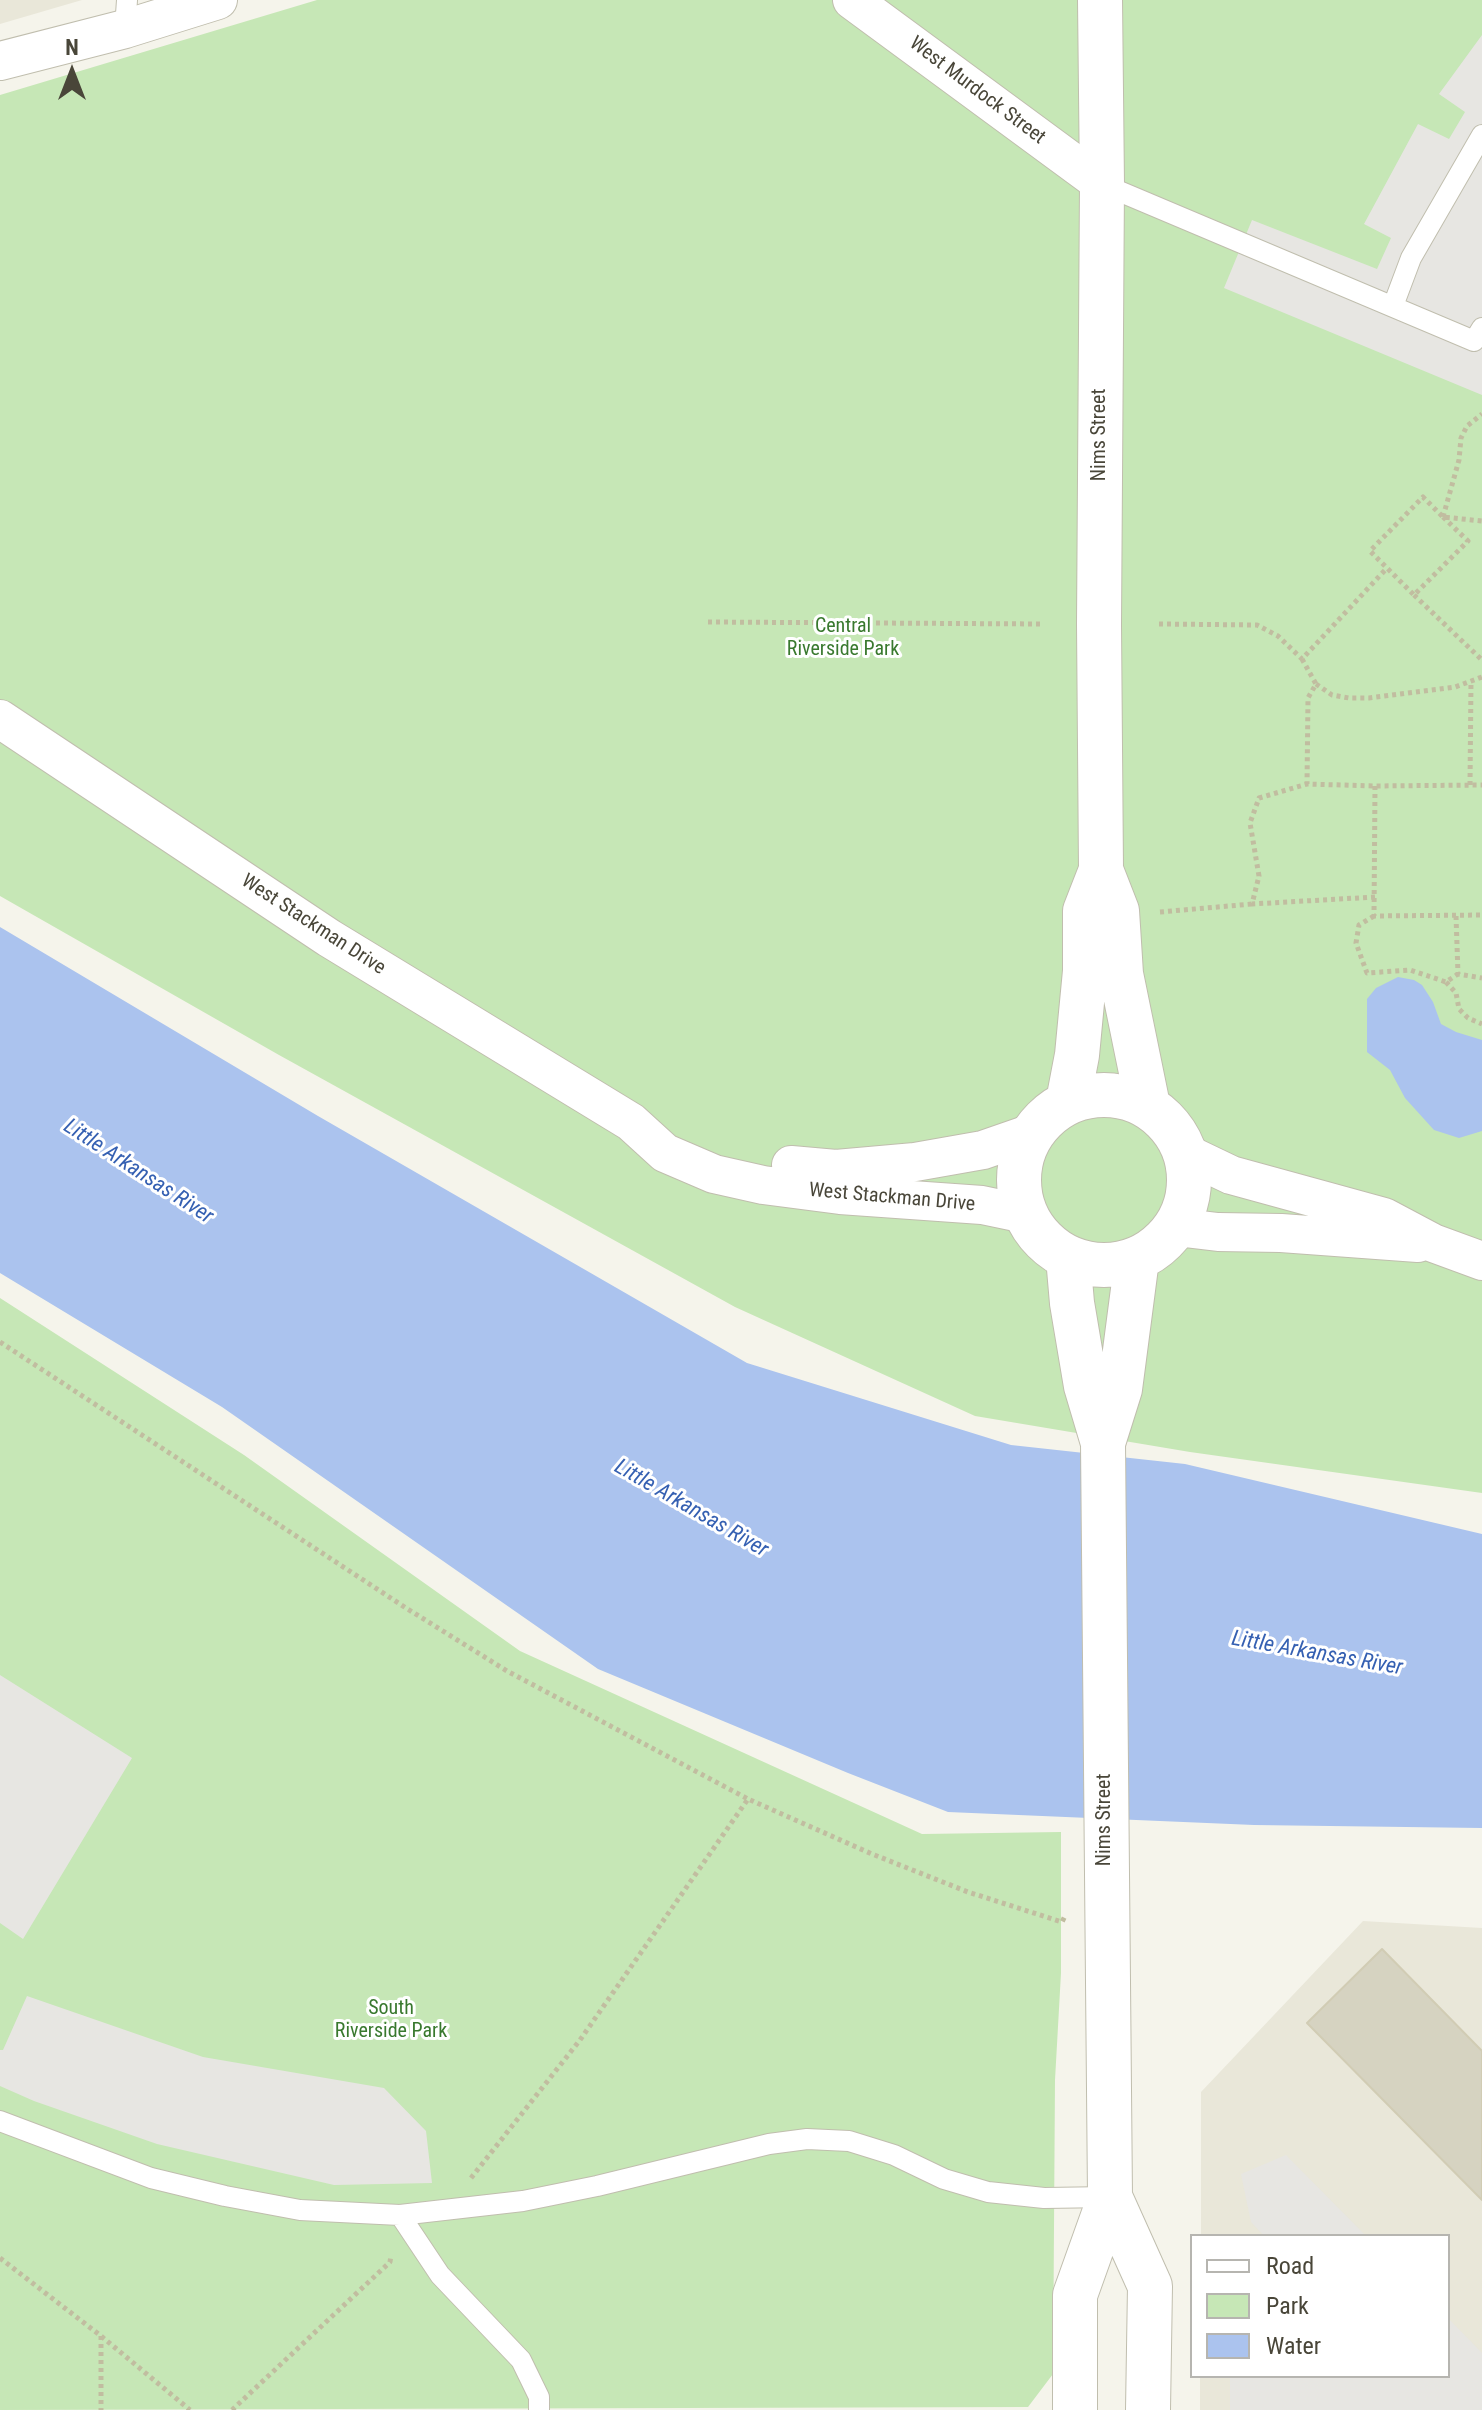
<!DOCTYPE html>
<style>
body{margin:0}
#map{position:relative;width:1482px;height:2410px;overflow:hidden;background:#f5f4eb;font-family:"Roboto Condensed",sans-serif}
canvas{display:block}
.legend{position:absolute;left:1190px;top:2234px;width:260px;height:144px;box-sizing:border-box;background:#fff;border:2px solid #b6b5b0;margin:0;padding:10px 14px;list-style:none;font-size:24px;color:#494639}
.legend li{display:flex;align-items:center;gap:16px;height:40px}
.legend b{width:40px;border:2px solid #b6b5b0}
.north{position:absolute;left:32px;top:32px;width:80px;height:80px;-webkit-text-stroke:6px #fff;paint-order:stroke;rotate:0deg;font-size:22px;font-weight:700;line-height:32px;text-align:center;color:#494639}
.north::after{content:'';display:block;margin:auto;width:28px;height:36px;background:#494639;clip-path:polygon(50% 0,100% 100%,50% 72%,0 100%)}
</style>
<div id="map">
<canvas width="1482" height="2410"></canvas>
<ul class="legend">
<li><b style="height:10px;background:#fff"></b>Road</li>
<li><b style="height:22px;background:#c6e7b6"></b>Park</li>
<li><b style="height:22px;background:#abc3ee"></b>Water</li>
</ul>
<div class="north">N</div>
</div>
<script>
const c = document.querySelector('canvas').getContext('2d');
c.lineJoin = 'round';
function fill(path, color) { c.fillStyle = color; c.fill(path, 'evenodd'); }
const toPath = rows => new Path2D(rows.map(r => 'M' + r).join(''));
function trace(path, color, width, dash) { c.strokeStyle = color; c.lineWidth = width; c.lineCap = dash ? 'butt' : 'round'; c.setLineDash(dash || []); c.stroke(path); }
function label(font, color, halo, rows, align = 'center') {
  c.font = font + ' "Roboto Condensed",sans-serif'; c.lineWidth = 6; c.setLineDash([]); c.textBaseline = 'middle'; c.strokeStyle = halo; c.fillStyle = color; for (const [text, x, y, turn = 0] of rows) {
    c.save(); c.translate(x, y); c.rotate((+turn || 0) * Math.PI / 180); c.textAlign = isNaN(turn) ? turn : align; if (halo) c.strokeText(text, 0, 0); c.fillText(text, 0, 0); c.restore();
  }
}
const residential = toPath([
 [0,0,82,0,0,24],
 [1363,1921,1482,1928,1482,2410,1200,2410,1200,2376,1448,2376,1448,2236,1201,2236,1201,2092]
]);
const green = toPath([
 [317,0,1482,0,1482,1493,1190,1452,975,1416,735,1307,279,1055,0,896,0,95],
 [0,1298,244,1455,520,1651,922,1834,1061,1832,1061,1973,1055,2080,1053,2374,1028,2407,0,2410]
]);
const parking = toPath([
 [1482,35,1482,395,1224,288,1252,220,1377,269,1391,238,1364,224,1418,124,1449,139,1465,112,1439,94],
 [0,1675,132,1758,23,1939,0,1923],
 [27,1996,203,2057,384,2088,426,2131,432,2183,334,2185,157,2144,34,2101,0,2086,0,2050,3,2050],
 [1286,2155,1366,2236,1264,2236,1251,2222,1241,2174],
 [1448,2318,1482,2353,1482,2410,1230,2410,1230,2376,1448,2376]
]);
const water = toPath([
 [0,927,318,1116,747,1363,1011,1445,1185,1464,1482,1534,1482,1828,1254,1825,948,1812,848,1773,598,1669,222,1407,0,1273],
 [1398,977,1414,980,1422,985,1433,1002,1441,1024,1456,1032,1482,1040,1482,1131,1459,1138,1434,1130,1405,1098,1390,1070,1367,1052,1367,999,1376,988]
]);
const building = toPath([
 [1382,1949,1482,2051,1482,2200,1307,2023,1382,1949]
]);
const path = toPath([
 [1443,517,1468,541,1414,595,1370,551,1423,497,1443,517,1482,521],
 [1443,517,1459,460,1461,438,1467,426,1482,414],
 [1414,595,1482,660],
 [708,622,1042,624],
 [1159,624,1257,625,1278,636,1302,659,1387,568],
 [1302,659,1316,684,1308,698,1307,784],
 [1316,684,1332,695,1349,698,1369,698,1455,687,1482,677],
 [1470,785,1471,681],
 [1375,786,1374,916,1482,915],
 [1375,897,1252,904,1259,876,1250,823,1259,798,1307,784,1375,786,1482,785],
 [1160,912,1252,904],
 [1374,916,1359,925,1356,943,1367,973,1410,970,1446,982,1458,974],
 [1456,916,1458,974,1482,978],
 [1446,982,1456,993,1459,1009,1468,1018,1482,1024],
 [0,1342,406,1608,507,1671,748,1799],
 [471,2178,580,2040,748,1799,872,1854,968,1892,1062,1922,1065,1916],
 [0,2258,101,2336,190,2410],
 [101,2336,101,2410],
 [232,2410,390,2262,391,2255]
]);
const service = toPath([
 [125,29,127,0],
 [1102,184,1474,341,1482,328],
 [1393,306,1411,258,1482,135],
 [0,2121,151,2178,225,2196,300,2210,400,2215,523,2201,597,2186,769,2144,807,2139,849,2141,894,2155,944,2179,988,2192,1044,2198,1110,2197],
 [400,2215,440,2275,521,2360,539,2397,539,2410]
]);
const minor = toPath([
 [852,0,1102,184],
 [0,61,125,29,218,0],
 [0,719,329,938,631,1122,665,1153,714,1174,763,1185,840,1195,982,1205,1025,1214],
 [1185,1153,1231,1175,1384,1217,1433,1243,1482,1261],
 [791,1165,836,1169,915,1162,983,1150,1032,1133],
 [1176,1227,1218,1232,1281,1233,1418,1243]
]);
const tertiary = toPath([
 [1100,0,1102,184,1099,624,1101,870,1117,911,1121,974,1148,1106],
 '1019 1180a85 85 0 1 1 170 0a85 85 0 1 1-170 0Z',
 [1068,1102,1077,1055,1085,971,1085,911,1101,870],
 [1068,1257,1072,1303,1086,1386,1103,1443,1110,2197,1075,2295,1075,2410],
 [1103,1443,1120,1389,1137,1259],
 [1110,2197,1150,2286,1148,2410]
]);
const streetNames = [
 ["West Murdock Street",977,91,37],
 ["Nims Street",1100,435,-90],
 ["West Stackman Drive",313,925,33],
 ["West Stackman Drive",892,1198,5],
 ["Nims Street",1105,1820,-90]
];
const parkNames = [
 ["Central",843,627],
 ["Riverside Park",843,650],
 ["South",391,2009],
 ["Riverside Park",391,2032]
];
const waterNames = [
 ["Little Arkansas River",138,1172,33],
 ["Little Arkansas River",691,1509,30],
 ["Little Arkansas River",1317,1654,10]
];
fill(residential, '#e9e7d9');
fill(green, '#c6e7b6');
fill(parking, '#e7e6e2');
fill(water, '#abc3ee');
fill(building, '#d6d3c1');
trace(building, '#d1ccb4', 2);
trace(service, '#c0beae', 22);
trace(minor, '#c0beae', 40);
trace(tertiary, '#c0beae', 46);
trace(path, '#c1bda0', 5, [4, 4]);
trace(service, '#fff', 20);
trace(minor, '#fff', 38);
trace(tertiary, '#fff', 44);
label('20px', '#494639', '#fff', streetNames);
label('20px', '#39792e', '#fff', parkNames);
label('italic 22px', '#3560b2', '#fff', waterNames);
</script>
